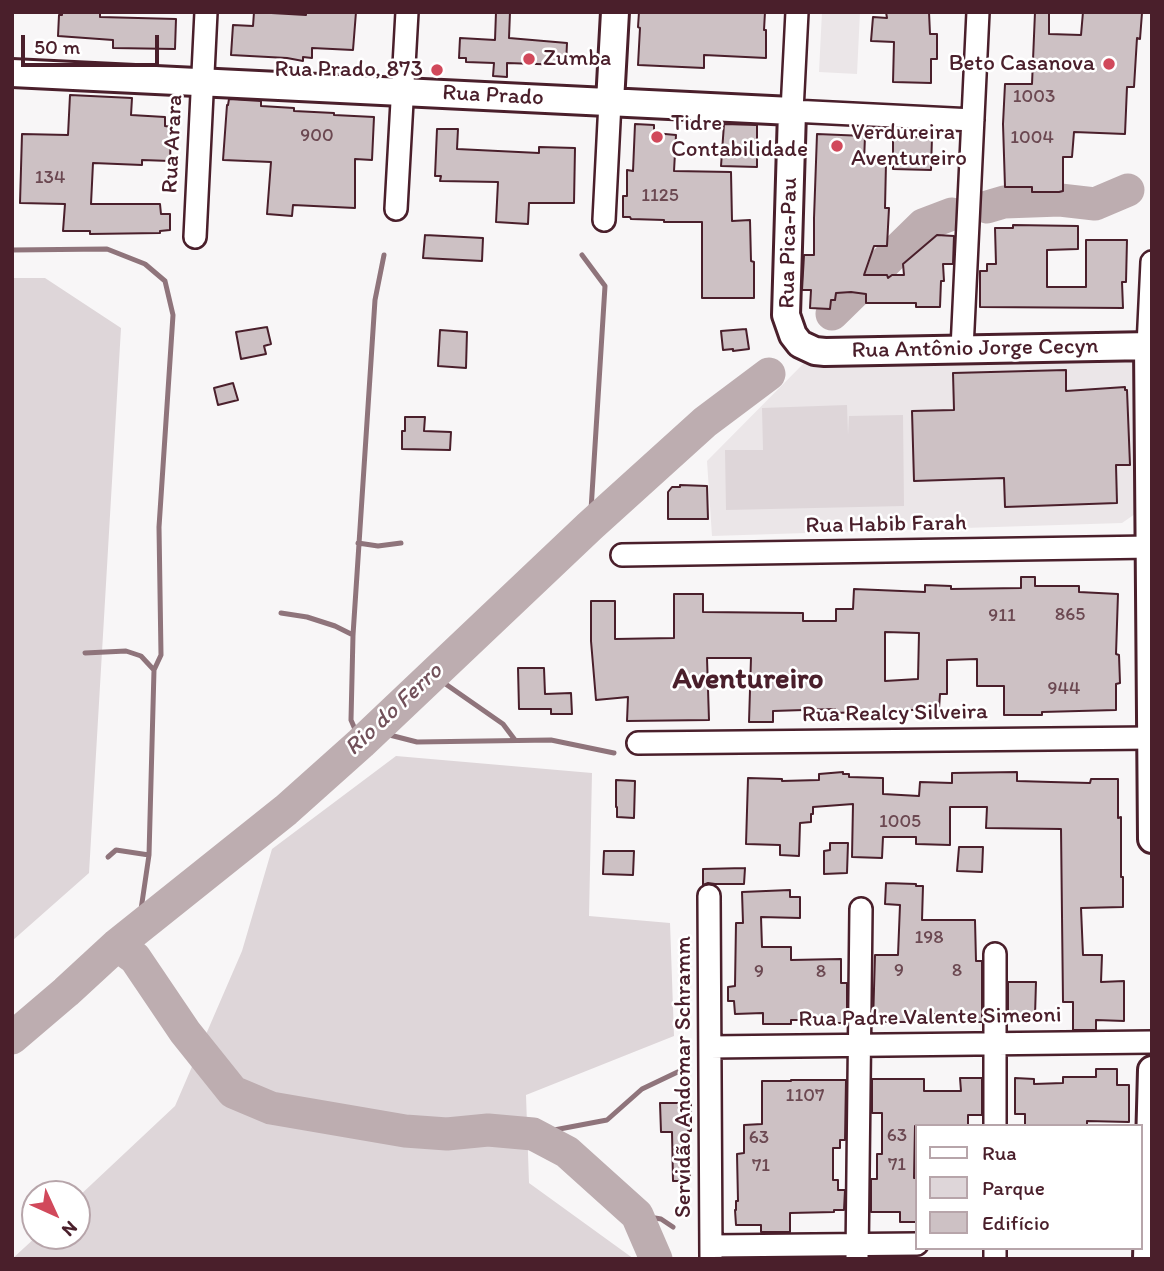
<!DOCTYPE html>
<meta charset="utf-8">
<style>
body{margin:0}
#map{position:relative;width:1164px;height:1271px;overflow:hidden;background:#f8f6f7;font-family:Itim,sans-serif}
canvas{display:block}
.frame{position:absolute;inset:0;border:14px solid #4a1f2b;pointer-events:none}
.legend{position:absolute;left:915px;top:1124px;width:228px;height:126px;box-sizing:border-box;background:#fff;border:2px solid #b7a5aa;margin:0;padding:9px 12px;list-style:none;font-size:21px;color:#4a1f2b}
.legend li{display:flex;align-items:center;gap:14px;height:35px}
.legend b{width:35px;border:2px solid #b7a5aa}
.north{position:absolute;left:21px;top:1180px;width:70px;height:70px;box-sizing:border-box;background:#fff;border:2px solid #b7a5aa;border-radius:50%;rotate:135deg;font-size:19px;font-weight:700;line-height:28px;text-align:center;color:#4a1f2b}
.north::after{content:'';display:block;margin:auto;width:24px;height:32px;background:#d1495b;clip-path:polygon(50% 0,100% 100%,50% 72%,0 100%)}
.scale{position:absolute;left:21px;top:35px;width:138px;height:32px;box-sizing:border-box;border:4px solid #4a1f2b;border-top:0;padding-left:9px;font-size:21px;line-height:24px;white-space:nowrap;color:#4a1f2b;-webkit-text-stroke:5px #fff;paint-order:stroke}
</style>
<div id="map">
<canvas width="1164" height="1271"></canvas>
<div class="frame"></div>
<ul class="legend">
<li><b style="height:9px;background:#fff"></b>Rua</li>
<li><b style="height:19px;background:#ded6d9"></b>Parque</li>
<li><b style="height:19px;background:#cdc1c4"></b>Edifício</li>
</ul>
<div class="north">N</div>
<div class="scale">50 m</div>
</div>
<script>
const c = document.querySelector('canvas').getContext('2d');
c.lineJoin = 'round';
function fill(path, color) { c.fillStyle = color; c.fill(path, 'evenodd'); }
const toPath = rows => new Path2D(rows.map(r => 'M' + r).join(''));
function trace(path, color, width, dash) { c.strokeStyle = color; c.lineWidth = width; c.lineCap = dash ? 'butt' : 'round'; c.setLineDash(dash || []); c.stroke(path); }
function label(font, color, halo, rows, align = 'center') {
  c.font = font + ' Itim,sans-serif'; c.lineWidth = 5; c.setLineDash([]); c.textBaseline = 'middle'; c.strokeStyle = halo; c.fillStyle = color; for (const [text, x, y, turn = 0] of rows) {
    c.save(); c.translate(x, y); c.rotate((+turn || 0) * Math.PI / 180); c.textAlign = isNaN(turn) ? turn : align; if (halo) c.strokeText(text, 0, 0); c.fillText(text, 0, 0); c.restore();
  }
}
const built = toPath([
 [822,12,860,12,857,74,819,72],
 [1128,357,1134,360,1136,368,1136,505,1135,514,1122,523,712,536,707,461,804,363]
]);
const green = toPath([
 [12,278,45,278,121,328,89,873,12,941],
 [847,405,848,435,849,416,903,415,904,506,726,510,725,450,763,450,762,408],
 [396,756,592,773,589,916,670,923,674,1036,526,1095,529,1183,634,1259,12,1259,37,1236,77,1236,77,1198,175,1106,242,951,272,849]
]);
const stream = toPath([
 [12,250,107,249,145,264,165,281,173,315,159,527,161,655,154,670,149,855,138,930],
 [582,255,605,286,590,526],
 [358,543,378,546,401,543],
 [281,613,307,617,335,626,353,635],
 [85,653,126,651,141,656,154,670],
 [435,673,447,685,503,724,515,740],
 [374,731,417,742,551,740,614,753],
 [361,743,351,720,353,635,375,300,384,255],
 [108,857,116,850,149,855],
 [533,1134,607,1120,642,1089,686,1068],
 [637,1215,661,1219,673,1227]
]);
const river = toPath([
 [987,207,1004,202,1060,200,1095,204,1128,190],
 [832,314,923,225,952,214],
 [117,945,135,958,185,1032,233,1092,271,1108,405,1131,447,1134,488,1130,533,1134,567,1152,637,1215,656,1259],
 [12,1038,66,992,117,945,286,810,361,743,590,526,705,422,769,374]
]);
const building = toPath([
 [62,12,100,12,100,17,176,19,175,49,113,48,113,40,58,36,59,15,62,15,62,12],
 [254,12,306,15,306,12,356,12,353,50,312,48,312,58,303,57,303,61,287,58,231,55,233,25,253,26,254,12],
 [496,12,510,12,509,38,567,43,566,65,507,63,507,77,493,76,494,63,466,62,466,58,459,58,460,38,495,40,496,12],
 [639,12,765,12,764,30,766,30,766,58,704,55,704,68,638,65,640,28,638,27,639,12],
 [886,12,929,12,930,34,937,34,937,59,931,59,931,83,893,82,894,42,871,41,873,17,887,18,886,12],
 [1035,12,1049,12,1049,34,1081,35,1083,12,1142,13,1140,39,1137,38,1134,87,1127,87,1125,134,1074,132,1072,157,1063,157,1063,191,1059,192,1032,192,1032,187,1005,187,1003,124,1005,84,1032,84,1035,12],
 [70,95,132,98,131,115,165,117,165,126,171,127,170,161,142,160,142,165,93,163,91,204,160,204,161,214,170,214,170,230,160,231,160,233,90,234,90,231,63,231,65,204,20,203,22,134,68,135,70,95],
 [229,99,261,101,261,106,294,108,294,111,334,113,334,115,374,117,372,160,355,159,355,208,293,205,292,216,267,214,271,162,223,160,227,105,228,105,229,99],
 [635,124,654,125,654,133,676,135,674,171,731,172,732,221,750,220,751,261,754,262,754,298,702,298,702,222,664,222,664,220,631,219,630,217,623,217,623,196,627,196,627,170,633,171,635,124],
 [724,124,757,125,757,167,721,166,724,124],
 [437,129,458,129,457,149,539,153,539,147,575,148,574,203,529,203,528,224,496,222,498,182,440,181,441,176,435,176,437,129],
 [817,134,865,136,864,162,886,163,885,208,889,208,887,246,874,246,864,275,887,275,888,278,892,275,904,275,903,264,937,235,954,236,953,264,943,264,944,281,941,281,940,307,916,307,916,303,866,303,866,294,851,292,836,293,835,300,831,300,830,309,810,308,811,290,802,290,804,255,814,255,814,218,817,134],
 [893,137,932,137,931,170,893,169,893,137],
 [1013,225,1078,226,1078,249,1047,250,1047,287,1086,287,1086,240,1127,240,1126,282,1122,282,1123,308,980,307,980,271,987,271,987,264,996,264,995,228,1013,228,1013,225],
 [425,235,483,238,482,261,423,258,425,235],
 [267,327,271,344,264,346,266,354,241,359,236,332,267,327],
 [746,329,749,349,733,351,733,349,723,350,721,331,746,329],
 [440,330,467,332,466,368,438,366,440,330],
 [1066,370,1066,391,1125,387,1125,390,1127,390,1130,465,1116,465,1117,503,1005,507,1004,478,914,481,912,411,954,410,953,373,1066,370],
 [233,383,238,400,218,405,214,388,233,383],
 [405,417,425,417,424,431,451,432,450,450,402,449,402,431,405,431,405,417],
 [680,485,707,486,708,519,668,519,668,492,672,487,680,487,680,485],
 [1021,577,1035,577,1035,586,1079,586,1079,592,1118,594,1116,654,1119,655,1120,683,1116,684,1116,710,1042,712,1042,715,1004,715,1004,686,977,686,977,659,947,660,947,694,940,694,939,709,835,713,835,709,773,711,773,722,749,722,751,658,707,658,709,720,627,721,628,697,596,700,591,641,591,601,615,601,615,639,674,638,674,594,703,594,703,612,803,613,803,621,836,621,836,609,853,609,854,589,925,592,925,585,951,586,951,589,1021,588,1021,577],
 [885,632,919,633,918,679,885,681,885,632],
 [518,668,544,668,545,694,571,693,572,714,551,714,551,709,519,709,518,668],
 [843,772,843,774,849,774,849,777,883,778,883,794,919,796,920,782,952,783,952,773,1017,772,1017,781,1051,782,1090,783,1091,779,1118,779,1118,818,1121,817,1121,877,1123,877,1123,907,1081,908,1083,955,1102,955,1101,982,1124,981,1124,1021,1096,1020,1096,1030,1073,1030,1073,1002,1063,1002,1061,829,986,828,987,807,950,807,950,845,916,844,916,837,883,837,882,858,852,857,853,804,813,807,813,814,811,814,811,822,800,823,799,856,780,855,780,845,746,844,748,778,782,779,782,781,819,780,819,774,843,772],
 [616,780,635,781,634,818,617,817,617,807,616,807,616,780],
 [830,843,848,843,847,873,824,874,824,851,830,850,830,843],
 [959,847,983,847,982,872,957,871,959,847],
 [604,851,634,851,633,875,603,874,604,851],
 [745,868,744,884,715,884,708,883,703,885,703,869,745,868],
 [886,883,916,884,916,886,923,886,922,920,975,920,976,961,982,961,982,1022,959,1022,959,1014,925,1014,925,1022,873,1022,875,955,898,955,900,905,885,904,886,883],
 [790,890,790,897,800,897,800,918,761,917,762,947,791,947,791,960,841,959,841,983,847,983,847,1023,823,1023,823,1020,791,1020,791,1024,763,1024,763,1013,735,1014,734,1001,728,1001,728,987,735,986,736,923,743,923,742,892,790,890],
 [1008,982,1036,982,1035,1016,1008,1016,1008,982],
 [1096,1069,1117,1069,1117,1085,1129,1085,1129,1122,1087,1121,1087,1126,1025,1126,1025,1114,1015,1114,1015,1078,1034,1079,1034,1084,1063,1083,1063,1077,1096,1077,1096,1069],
 [960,1078,982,1078,982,1115,968,1115,968,1126,915,1126,914,1178,917,1178,917,1222,900,1222,900,1212,871,1212,871,1179,877,1179,877,1154,882,1154,882,1113,872,1113,872,1079,924,1079,924,1091,961,1091,960,1078],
 [791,1080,846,1080,845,1140,840,1140,840,1148,833,1148,833,1180,838,1180,838,1190,845,1190,844,1210,834,1210,834,1212,790,1213,790,1232,761,1232,761,1225,736,1225,735,1210,736,1210,736,1201,738,1201,737,1154,744,1153,744,1125,762,1124,762,1081,791,1081,791,1080],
 [660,1103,691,1103,691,1131,688,1131,690,1181,673,1181,672,1132,661,1132,660,1103]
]);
const minor = toPath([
 [797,12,792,111,973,120],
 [396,209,407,12],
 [604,220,610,102],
 [195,237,206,12],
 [1148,346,1152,262],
 [962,349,978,12],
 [622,555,1152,547],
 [638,743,1152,738],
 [709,896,711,1259],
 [710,1047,1152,1042],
 [995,1126,995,954],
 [711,1246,917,1244],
 [857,1259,861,909],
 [995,1259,995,1248]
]);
const tertiary = toPath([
 [12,73,792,111,786,315,793,335,800,344,815,351,825,352,1152,346],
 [610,102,615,12],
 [1148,346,1152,839],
 [1147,1259,1152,1070]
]);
const markers = [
 [529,59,7,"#d1495b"],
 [1109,64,7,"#d1495b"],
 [437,70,7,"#d1495b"],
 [657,137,7,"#d1495b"],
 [837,146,7,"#d1495b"]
];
const numberNames = [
 ["1003",1034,97],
 ["900",317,136],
 ["1004",1032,138],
 ["134",50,178],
 ["1125",660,196],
 ["865",1070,615],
 ["911",1002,616],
 ["944",1064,689],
 ["1005",900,822],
 ["198",929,938],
 ["9",899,971],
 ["8",957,971],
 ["9",759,972],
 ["8",821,972],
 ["1107",805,1096],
 ["63",897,1136],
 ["63",759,1138],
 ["71",897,1165],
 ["71",761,1166]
];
const poiNames = [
 ["Zumba",543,59],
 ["Beto Casanova",1095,64,"right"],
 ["Rua Prado, 873",423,70,"right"],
 ["Tidre",671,124],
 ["Contabilidade",671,150],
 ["Verdureira",851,133],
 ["Aventureiro",851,159]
];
const streetNames = [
 ["Rua Prado",493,96,3],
 ["Rua Arara",173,144,-87],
 ["Rua Pica-Pau",789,243,-89],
 ["Rua Antônio Jorge Cecyn",975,349,-1],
 ["Rua Habib Farah",886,525,-1],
 ["Rua Realcy Silveira",895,714,-1],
 ["Rua Padre Valente Simeoni",930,1018,-1],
 ["Servidão Andomar Schramm",684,1077,-90]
];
const waterNames = [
 ["Rio do Ferro",394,710,-43]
];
const districtNames = [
 ["Aventureiro",748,680]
];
fill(built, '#ebe6e8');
fill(green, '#ded6d9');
trace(stream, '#8f747b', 5);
trace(river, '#bdadb0', 33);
fill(building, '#cdc1c4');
trace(building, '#4a1f2b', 2);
trace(minor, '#4a1f2b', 26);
trace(tertiary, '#4a1f2b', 32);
trace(minor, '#fff', 21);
trace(tertiary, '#fff', 26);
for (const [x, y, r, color] of markers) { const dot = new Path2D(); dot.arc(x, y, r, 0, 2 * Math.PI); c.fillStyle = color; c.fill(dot); trace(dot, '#fff', 2.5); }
label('19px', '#6b4851', null, numberNames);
label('23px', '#4a1f2b', '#fff', poiNames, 'left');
label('23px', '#4a1f2b', '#fff', streetNames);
label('italic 24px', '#72515a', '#fff', waterNames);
label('bold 30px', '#4a1f2b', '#fff', districtNames);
</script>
